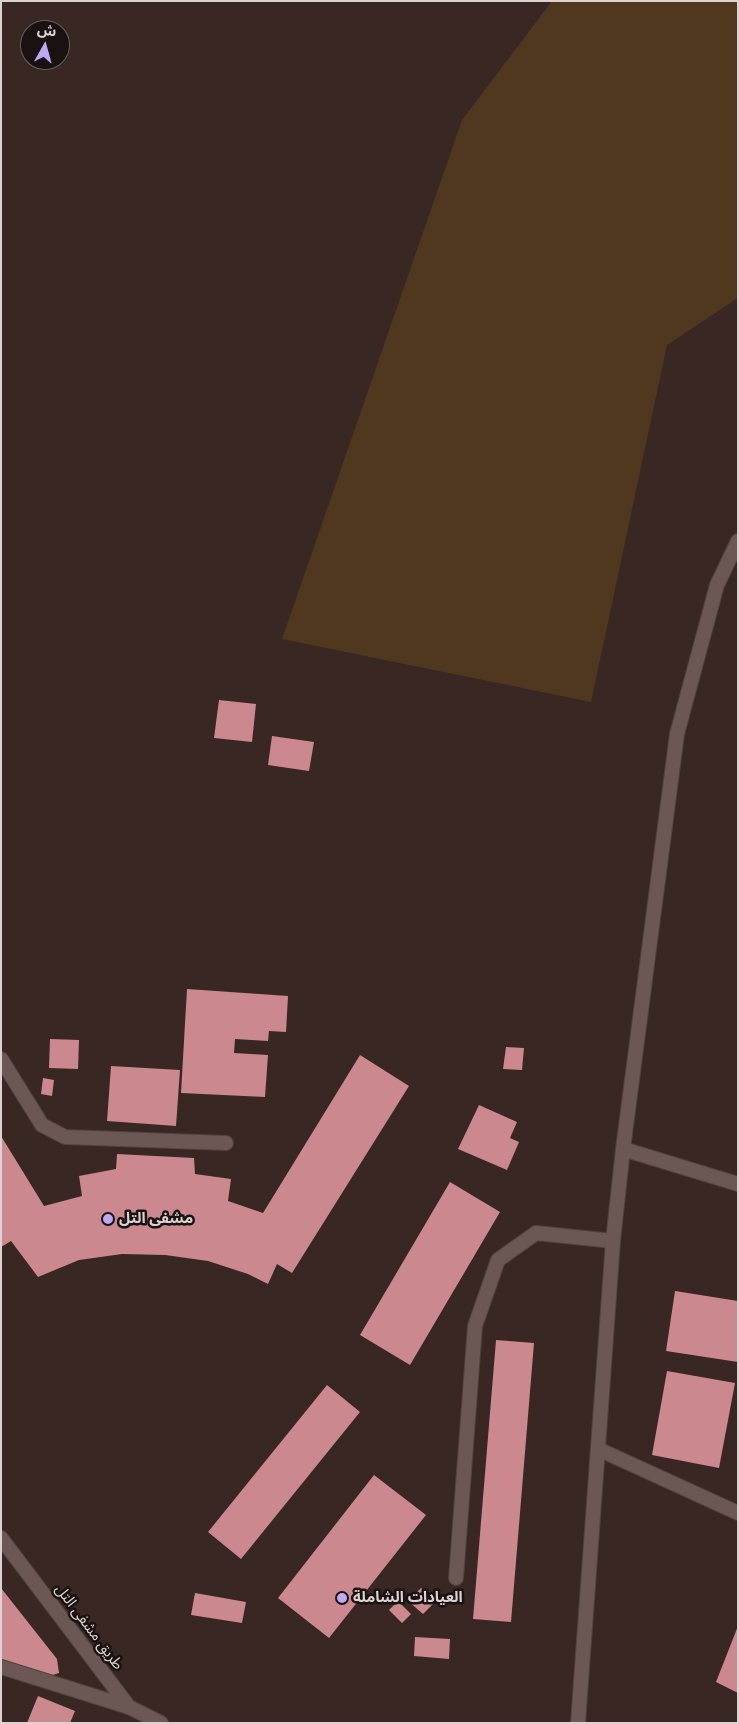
<!DOCTYPE html>
<meta charset="utf-8">
<style>
body{margin:0}
#map{position:relative;width:739px;height:1724px;overflow:hidden;background:#392724;font-family:Karla,"Noto Sans Arabic",sans-serif}
canvas{display:block}
.frame{position:absolute;inset:0;border:2px solid #ded2d0;pointer-events:none}
.north{position:absolute;left:20px;top:20px;width:50px;height:50px;box-sizing:border-box;background:#1a1211;border:1px solid #685f5d;border-radius:50%;rotate:7deg;font-size:14px;font-weight:700;line-height:20px;text-align:center;color:#ded2d0}
.north::after{content:'';display:block;margin:auto;width:18px;height:22px;background:#bda9f5;clip-path:polygon(50% 0,100% 100%,50% 72%,0 100%)}
</style>
<div id="map">
<canvas width="739" height="1724"></canvas>
<div class="frame"></div>
<div class="north">ش</div>
</div>
<script>
const c = document.querySelector('canvas').getContext('2d');
c.lineJoin = 'round';
function fill(path, color) { c.fillStyle = color; c.fill(path, 'evenodd'); }
const toPath = rows => new Path2D(rows.map(r => 'M' + r).join(''));
function trace(path, color, width, dash) { c.strokeStyle = color; c.lineWidth = width; c.lineCap = dash ? 'butt' : 'round'; c.setLineDash(dash || []); c.stroke(path); }
function label(font, color, halo, rows, align = 'center') {
  c.font = font + ' Karla,"Noto Sans Arabic",sans-serif'; c.lineWidth = 5; c.setLineDash([]); c.textBaseline = 'middle'; c.strokeStyle = halo; c.fillStyle = color; for (const [text, x, y, turn = 0] of rows) {
    c.save(); c.translate(x, y); c.rotate((+turn || 0) * Math.PI / 180); c.textAlign = isNaN(turn) ? turn : align; if (halo) c.strokeText(text, 0, 0); c.fillText(text, 0, 0); c.restore();
  }
}
const green = toPath([
 [552,1,738,1,738,298,667,345,591,702,282,639,462,120]
]);
const building = toPath([
 [219,700,256,704,252,742,214,738],
 [272,736,314,742,309,771,268,765],
 [187,989,288,996,286,1032,269,1031,268,1041,235,1039,234,1053,268,1055,265,1097,181,1093],
 [50,1039,79,1040,78,1069,49,1068],
 [506,1047,524,1048,522,1070,503,1069],
 [360,1055,409,1086,292,1273,277,1264,268,1284,248,1274,208,1261,165,1255,122,1254,79,1260,38,1277,11,1241,1,1247,1,1136,44,1206,82,1196,79,1176,116,1169,117,1154,194,1158,195,1174,231,1179,228,1201,263,1213],
 [111,1066,180,1070,176,1126,107,1121],
 [43,1078,54,1080,52,1096,41,1094],
 [479,1105,517,1122,510,1138,519,1142,507,1170,458,1149],
 [450,1182,500,1212,410,1365,360,1335],
 [675,1291,738,1301,738,1362,666,1351],
 [496,1340,534,1343,511,1622,473,1619],
 [667,1371,735,1383,719,1468,652,1455],
 [327,1385,360,1412,241,1559,208,1532],
 [374,1475,426,1515,329,1638,278,1598],
 [1,1588,57,1659,59,1673,40,1679,1,1664],
 [421,1588,435,1602,423,1614,408,1601],
 [195,1593,246,1602,242,1623,191,1615],
 [398,1601,411,1614,402,1623,389,1610],
 [738,1626,738,1693,716,1682],
 [415,1637,450,1639,449,1659,414,1656],
 [38,1696,75,1711,70,1723,27,1723]
]);
const service = toPath([
 [1,1059,42,1125,65,1137,226,1143],
 [456,1578,475,1326,498,1260,536,1233,613,1241]
]);
const minor = toPath([
 [623,1149,738,1184],
 [598,1449,738,1513],
 [1,1667,129,1707],
 [578,1723,613,1241,623,1149,677,734,717,585,738,541]
]);
const tertiary = toPath([
 [1,1538,129,1707,161,1723]
]);
const markers = [
 [108,1219,6,"#bda9f5"],
 [342,1598,6,"#bda9f5"]
];
const poiNames = [
 ["مشفى التل",119,1219],
 ["العيادات الشاملة",353,1598]
];
const streetNames = [
 ["طريق مشفى التل",89,1627,53]
];
fill(green, '#4f381d');
fill(building, '#cc888f');
trace(service, '#514240', 16);
trace(minor, '#514240', 16);
trace(tertiary, '#514240', 16);
trace(service, '#6b5753', 14);
trace(minor, '#6b5753', 14);
trace(tertiary, '#6b5753', 14);
for (const [x, y, r, color] of markers) { const dot = new Path2D(); dot.arc(x, y, r, 0, 2 * Math.PI); c.fillStyle = color; c.fill(dot); trace(dot, '#1a1211', 2); }
label('bold 15px', '#ded2d0', '#1a1211', poiNames, 'left');
label('15px', '#ded2d0', '#1a1211', streetNames);
</script>
